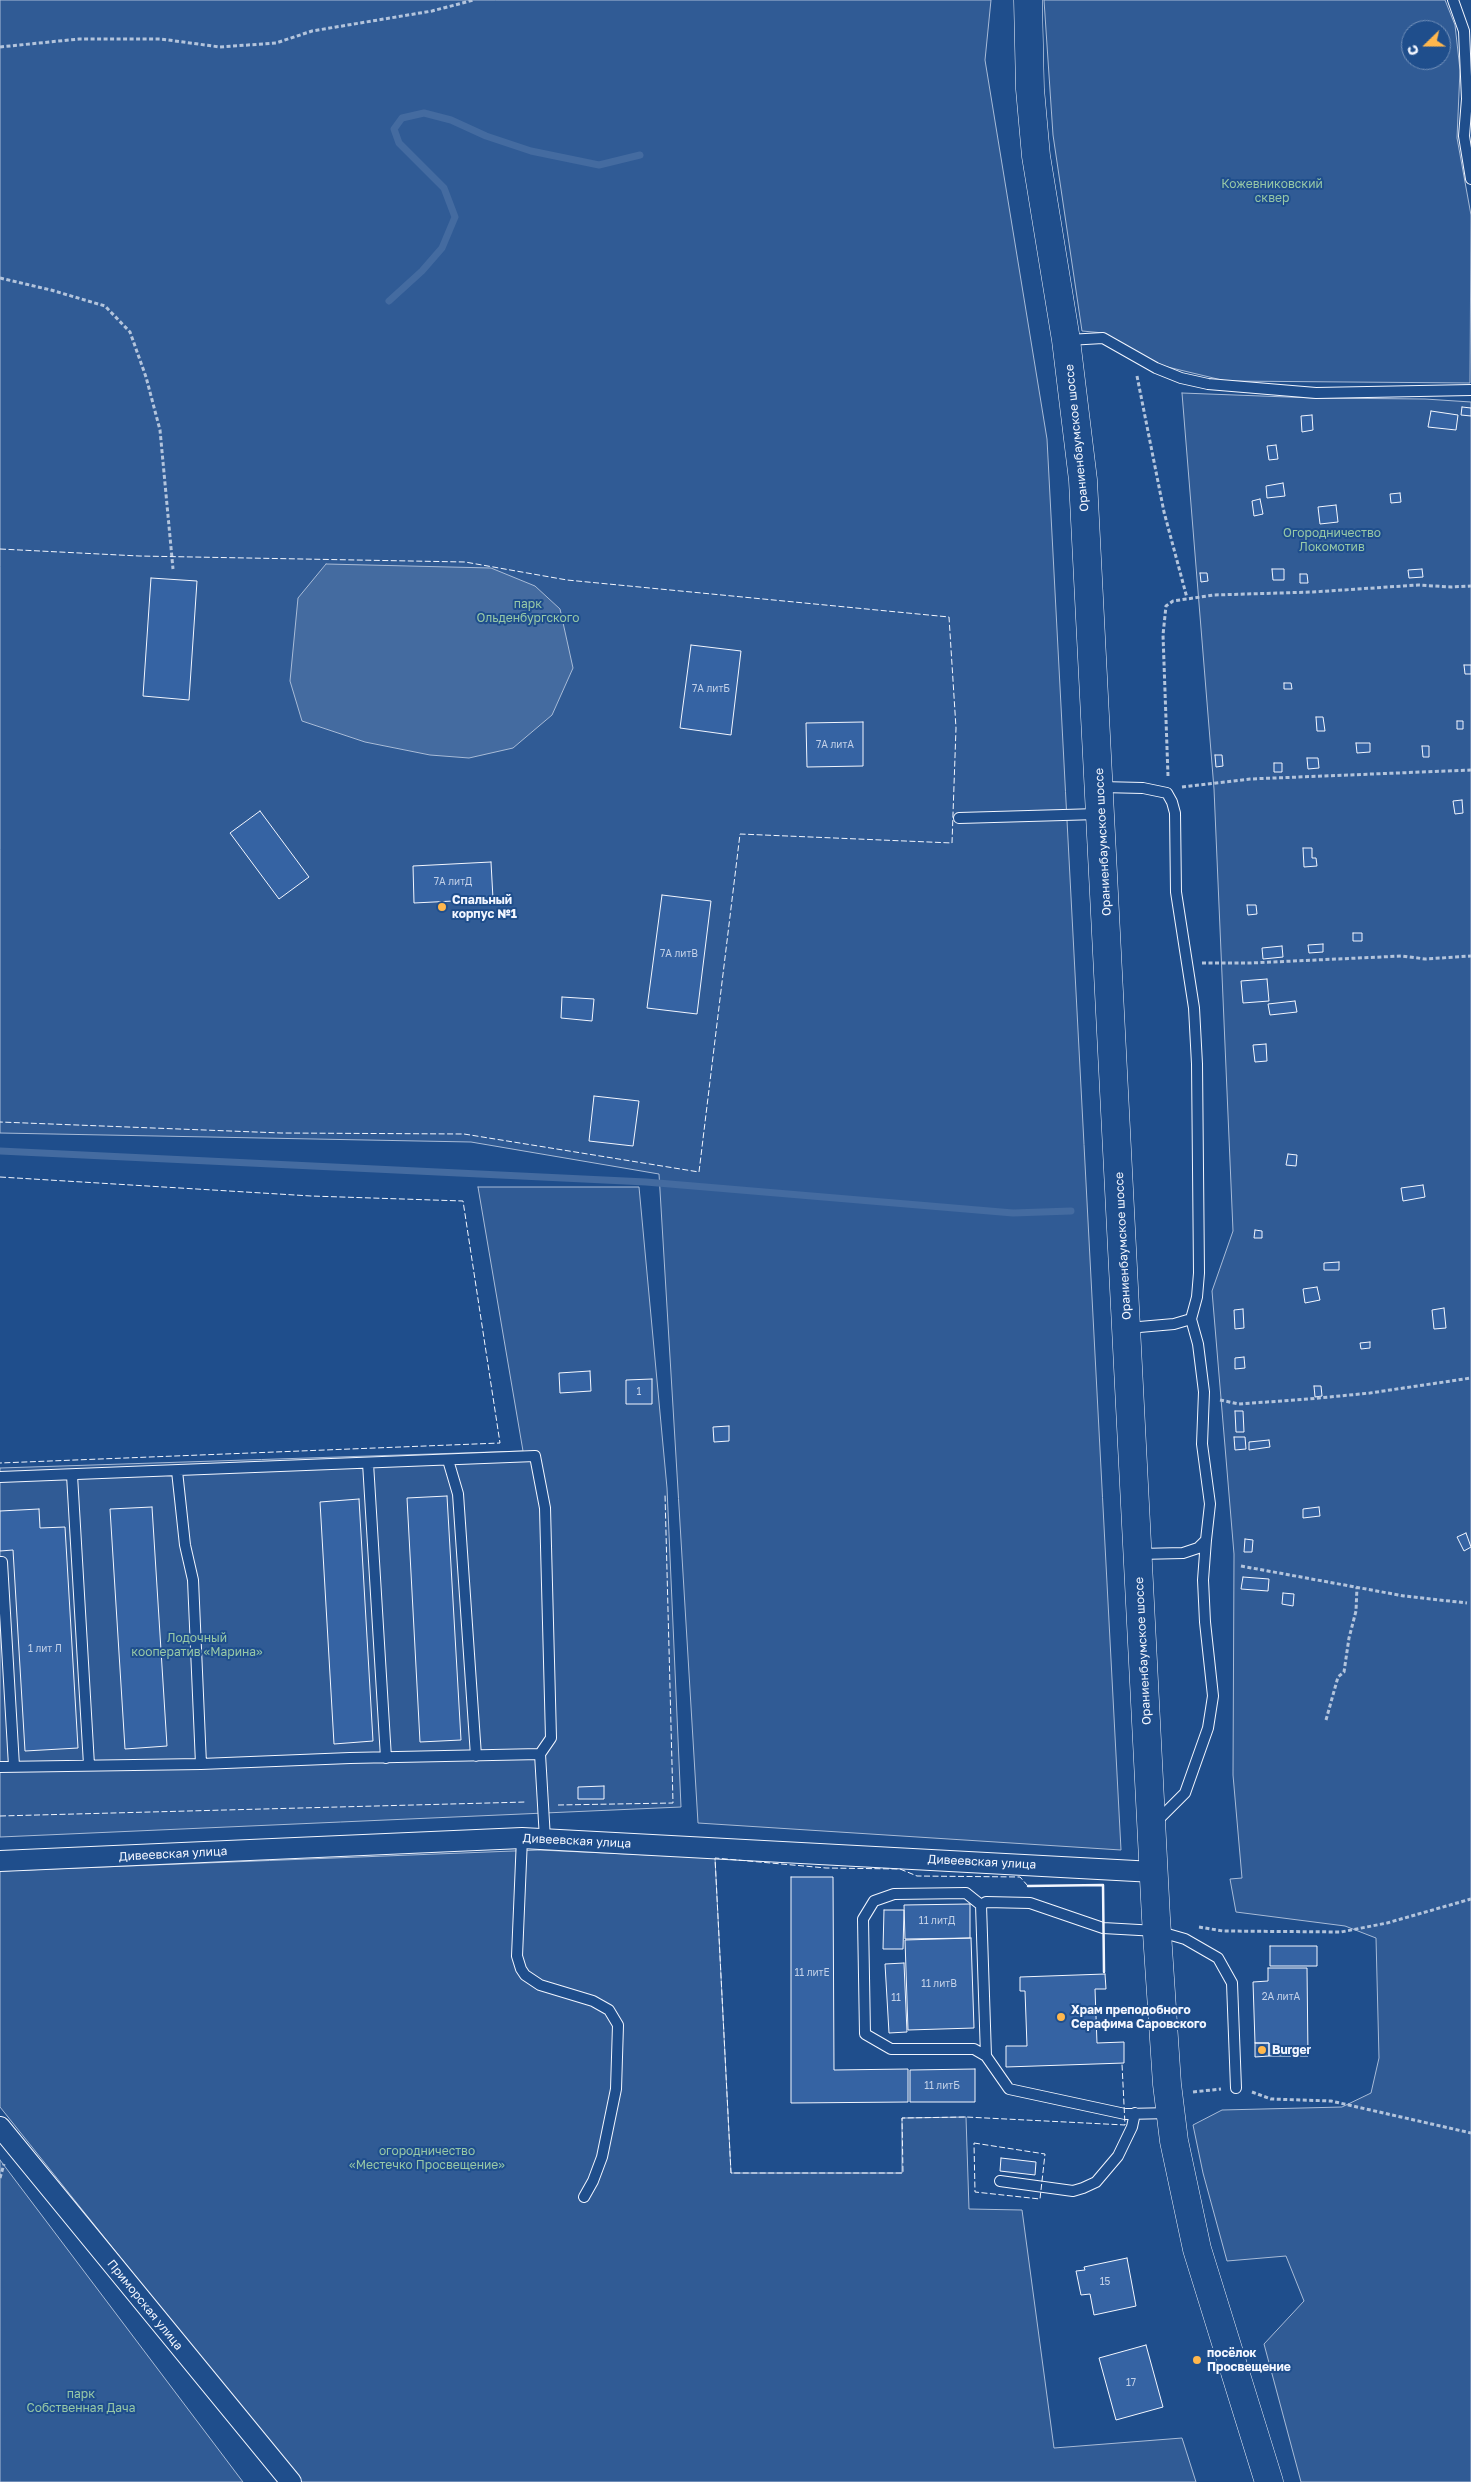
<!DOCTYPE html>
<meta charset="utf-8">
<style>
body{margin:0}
#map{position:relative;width:1471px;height:2482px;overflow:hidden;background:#1f4e8c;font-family:"Golos Text",sans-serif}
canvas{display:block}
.north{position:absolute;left:1401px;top:20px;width:50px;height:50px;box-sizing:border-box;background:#1f4e8c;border:1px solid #7391ba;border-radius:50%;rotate:248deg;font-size:14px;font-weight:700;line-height:20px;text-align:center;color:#f2f6ff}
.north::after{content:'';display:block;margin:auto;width:18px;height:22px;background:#ffb74d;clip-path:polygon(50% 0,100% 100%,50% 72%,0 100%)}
</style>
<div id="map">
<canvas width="1471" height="2482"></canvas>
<div class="north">С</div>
</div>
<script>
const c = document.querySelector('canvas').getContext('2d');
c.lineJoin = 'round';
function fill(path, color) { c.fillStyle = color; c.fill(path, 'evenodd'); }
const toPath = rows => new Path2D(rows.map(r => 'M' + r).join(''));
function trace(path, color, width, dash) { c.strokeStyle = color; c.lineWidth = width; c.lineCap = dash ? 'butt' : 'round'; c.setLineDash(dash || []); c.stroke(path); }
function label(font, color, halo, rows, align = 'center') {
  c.font = font + ' "Golos Text",sans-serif'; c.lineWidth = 4; c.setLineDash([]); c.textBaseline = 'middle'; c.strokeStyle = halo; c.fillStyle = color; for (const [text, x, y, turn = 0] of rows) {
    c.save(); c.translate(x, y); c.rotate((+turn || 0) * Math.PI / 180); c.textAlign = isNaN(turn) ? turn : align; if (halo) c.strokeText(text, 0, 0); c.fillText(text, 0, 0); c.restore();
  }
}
const built = toPath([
 [0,0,991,0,985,60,1047,439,1121,1850,698,1823,659,1174,471,1142,0,1133,0,0],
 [1044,0,1445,0,1455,25,1460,70,1457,138,1471,215,1470,383,1226,381,1155,364,1104,333,1082,331,1053,135,1044,0],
 [1411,30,1441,30,1441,60,1411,60,1411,30],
 [1182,393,1314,398,1425,399,1471,402,1471,2482,1301,2482,1264,2344,1304,2301,1286,2256,1227,2261,1203,2173,1193,2125,1222,2110,1342,2107,1371,2093,1379,2058,1376,1938,1345,1926,1236,1912,1230,1879,1242,1878,1233,1775,1234,1554,1212,1291,1233,1231,1214,789,1182,393],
 [478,1187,639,1187,667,1488,681,1807,0,1837,0,1468,523,1451,478,1187],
 [539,1850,715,1858,731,2173,902,2173,902,2118,966,2117,969,2209,1022,2210,1054,2448,1182,2438,1196,2482,300,2482,0,2107,0,1871,539,1850],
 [0,2160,243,2482,0,2482,0,2160]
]);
const water = toPath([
 [326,564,491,568,535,586,560,609,573,668,552,715,513,748,469,758,430,755,365,742,302,721,290,681,298,598,326,564]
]);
const stream = toPath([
 [389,301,422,271,442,248,455,217,444,188,399,143,394,129,402,118,424,113,451,120,486,136,531,151,599,165,640,155],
 [0,1151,646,1182,1013,1213,1071,1211]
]);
const building = toPath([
 [1462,407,1471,408,1471,416,1461,415,1462,407],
 [1431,411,1458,415,1456,430,1428,427,1431,411],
 [1312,415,1313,430,1302,432,1301,416,1312,415],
 [1276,445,1278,459,1269,460,1267,446,1276,445],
 [1283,483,1285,496,1267,498,1266,486,1283,483],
 [1400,493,1401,502,1391,503,1390,494,1400,493],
 [1260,499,1263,514,1254,516,1252,501,1260,499],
 [1336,505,1338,522,1320,524,1318,507,1336,505],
 [1272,569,1284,569,1284,580,1273,580,1272,569],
 [1422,569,1423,577,1409,578,1408,570,1422,569],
 [1200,573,1207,573,1208,581,1201,582,1200,573],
 [1300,574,1307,574,1308,583,1300,583,1300,574],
 [151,578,197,581,189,700,143,696,151,578],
 [691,645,741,651,731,735,680,728,691,645],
 [1464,665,1471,665,1471,674,1465,674,1464,665],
 [1284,683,1291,683,1292,689,1284,689,1284,683],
 [1316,717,1323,717,1325,731,1317,731,1316,717],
 [1457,721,1463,721,1463,729,1457,729,1457,721],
 [863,722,863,766,807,767,806,723,863,722],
 [1356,743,1370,743,1370,752,1357,753,1356,743],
 [1422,746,1429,746,1429,757,1423,757,1422,746],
 [1215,755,1222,755,1223,766,1216,767,1215,755],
 [1307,758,1318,758,1319,768,1308,769,1307,758],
 [1274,763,1282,763,1282,772,1274,772,1274,763],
 [1462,800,1463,813,1455,814,1453,801,1462,800],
 [260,811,309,877,279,899,230,833,260,811],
 [1303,848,1312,848,1312,858,1316,858,1317,866,1304,867,1303,848],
 [491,862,493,899,414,903,413,866,491,862],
 [662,895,711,901,697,1014,647,1008,662,895],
 [1247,905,1256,905,1257,914,1248,915,1247,905],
 [1353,933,1362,933,1362,941,1353,941,1353,933],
 [1323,944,1323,952,1309,953,1308,945,1323,944],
 [1282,946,1283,957,1263,959,1262,948,1282,946],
 [1267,979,1269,1001,1243,1003,1241,981,1267,979],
 [562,997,594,999,592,1021,561,1018,562,997],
 [1295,1001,1297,1012,1270,1015,1268,1004,1295,1001],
 [1266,1044,1267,1061,1255,1062,1253,1045,1266,1044],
 [594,1096,639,1101,633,1146,589,1141,594,1096],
 [1288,1154,1297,1155,1296,1166,1286,1165,1288,1154],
 [1423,1185,1425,1197,1403,1201,1401,1188,1423,1185],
 [1255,1230,1262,1231,1262,1238,1254,1238,1255,1230],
 [1339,1262,1339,1270,1324,1270,1324,1263,1339,1262],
 [1317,1287,1320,1300,1305,1303,1303,1289,1317,1287],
 [1444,1308,1446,1328,1434,1329,1432,1310,1444,1308],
 [1243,1309,1244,1328,1235,1329,1234,1310,1243,1309],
 [1370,1342,1370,1348,1361,1349,1360,1343,1370,1342],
 [1244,1357,1245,1368,1235,1369,1235,1358,1244,1357],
 [590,1371,591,1391,560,1393,559,1373,590,1371],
 [652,1379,652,1404,626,1404,626,1380,652,1379],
 [1314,1386,1321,1386,1322,1396,1315,1397,1314,1386],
 [1235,1411,1243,1411,1244,1432,1236,1432,1235,1411],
 [729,1426,729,1441,714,1442,713,1427,729,1426],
 [1234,1437,1245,1437,1246,1449,1235,1450,1234,1437],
 [1269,1440,1270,1447,1249,1450,1249,1442,1269,1440],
 [447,1496,461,1740,420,1742,407,1498,447,1496],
 [359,1499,373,1741,334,1744,320,1502,359,1499],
 [152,1507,167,1746,125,1749,110,1509,152,1507],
 [1319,1507,1320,1516,1303,1518,1303,1509,1319,1507],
 [39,1509,40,1528,65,1527,78,1748,25,1751,13,1550,0,1551,0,1511,39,1509],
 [1466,1533,1471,1547,1464,1551,1457,1537,1466,1533],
 [1245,1539,1253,1540,1252,1552,1244,1552,1245,1539],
 [1243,1577,1269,1579,1268,1591,1241,1589,1243,1577],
 [1283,1593,1294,1594,1293,1606,1282,1604,1283,1593],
 [604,1786,604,1799,578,1799,578,1787,604,1786],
 [791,1877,833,1877,834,2070,908,2069,908,2102,791,2103,791,1877],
 [970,1904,970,1938,905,1939,904,1905,970,1904],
 [884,1910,904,1910,903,1949,883,1949,884,1910],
 [971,1938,974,2028,908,2030,905,1940,971,1938],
 [1270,1946,1317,1946,1317,1966,1270,1966,1270,1946],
 [904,1963,907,2032,889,2033,885,1964,904,1963],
 [1268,1968,1307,1968,1308,2056,1269,2056,1269,2043,1255,2043,1253,1982,1268,1981,1268,1968],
 [1105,1974,1106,1989,1095,1989,1097,2043,1124,2042,1124,2063,1006,2067,1006,2046,1027,2046,1025,1991,1020,1991,1020,1977,1105,1974],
 [1255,2043,1269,2043,1269,2056,1255,2057,1255,2043],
 [975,2069,975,2102,910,2102,910,2070,975,2069],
 [1001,2158,1036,2162,1035,2175,1000,2171,1001,2158],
 [1127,2258,1136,2306,1094,2315,1090,2294,1081,2295,1076,2271,1085,2270,1084,2267,1127,2258],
 [1146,2345,1163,2407,1116,2420,1099,2358,1146,2345]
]);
const path = toPath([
 [0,47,79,39,161,39,220,47,276,43,312,31,432,11,474,0],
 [0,278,51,290,105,306,130,332,146,377,160,430,173,569],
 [1137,376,1164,512,1187,598],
 [1168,776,1163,635,1166,606,1173,601,1214,595,1313,592,1418,585,1451,587,1471,586],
 [1182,787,1250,779,1471,770],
 [1202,963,1251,963,1402,956,1425,959,1471,956],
 [1220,1400,1239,1404,1309,1399,1370,1393,1471,1378],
 [1241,1566,1404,1596,1467,1603],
 [1326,1720,1338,1677,1344,1672,1349,1638,1356,1611,1357,1587],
 [1199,1927,1223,1931,1341,1932,1387,1923,1471,1899],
 [1193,2092,1221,2089],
 [1252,2092,1271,2099,1331,2101,1471,2133],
 [0,2178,4,2164]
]);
const lane = toPath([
 [1453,0,1464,31,1467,99,1464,136,1471,179],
 [1068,340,1103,338,1156,368,1181,378,1208,384,1316,393,1471,390],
 [1101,787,1143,788,1167,793,1172,802,1175,813,1176,892,1194,1008,1197,1064,1199,1273,1197,1297,1191,1319,1198,1344,1204,1392,1202,1444,1210,1504,1206,1540,1198,1548,1183,1553,1139,1554],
 [959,818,1098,814],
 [1128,1328,1174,1324,1191,1319],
 [448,1460,458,1494,476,1756],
 [368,1463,386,1758],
 [177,1471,185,1545,193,1580,201,1764],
 [72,1475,89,1765],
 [0,1477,535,1456,545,1508,551,1738,540,1754],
 [0,1562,2,1562,14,1766],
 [0,1767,201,1764,350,1758,540,1754,545,1839],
 [1156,1822,1185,1793,1208,1728,1213,1696,1205,1622,1203,1580,1206,1540],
 [522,1838,517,1956,521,1969,525,1975,540,1985,593,2001,609,2010,618,2025,616,2089,602,2157,593,2181,584,2197],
 [981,1905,966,1893,894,1894,874,1901,863,1919,865,2034,891,2049,974,2049,986,2056,1009,2089,1125,2114,1171,2113],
 [986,2056,981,1905,986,1902,1030,1903,1103,1928,1157,1931,1185,1939,1218,1958,1232,1983,1236,2088],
 [1000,2181,1073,2191,1083,2188,1096,2182,1118,2156,1132,2127,1135,2113]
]);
const street = toPath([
 [0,1861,522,1838,1154,1872],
 [0,2127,291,2482]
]);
const primary = toPath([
 [1028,0,1030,89,1036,156,1066,340,1083,480,1156,1918,1167,2084,1174,2141,1197,2249,1269,2482]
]);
const fence = toPath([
 [0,549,139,556,465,562,567,580,949,617,956,728,952,843,740,834,699,1172,464,1134,281,1133,0,1122],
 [0,1177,311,1196,463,1201,500,1443,0,1463],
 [558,1805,673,1803,665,1494],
 [0,1816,526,1802],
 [1028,1886,1020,1877,917,1876,900,1869,826,1868,715,1858,731,2173,903,2173,902,2118,966,2117,1125,2125,1122,2064],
 [974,2143,1045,2154,1040,2199,975,2192,974,2143]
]);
const wall = toPath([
 [1028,1886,1103,1885,1104,1972]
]);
const markers = [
 [442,907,5,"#ffb74d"],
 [1061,2017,5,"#ffb74d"],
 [1262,2050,5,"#ffb74d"],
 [1197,2360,5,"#ffb74d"]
];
const numberNames = [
 ["7А литБ",711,689],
 ["7А литА",835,745],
 ["7А литД",453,882],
 ["7А литВ",679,954],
 ["1",639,1392],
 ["1 лит Л",45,1649],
 ["11 литД",937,1921],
 ["11 литЕ",812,1973],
 ["11 литВ",939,1984],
 ["2А литА",1281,1997],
 ["11",896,1998],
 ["11 литБ",942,2086],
 ["15",1105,2282],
 ["17",1131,2383]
];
const parkNames = [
 ["Кожевниковский",1272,184],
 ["сквер",1272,198],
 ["Огородничество",1332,533],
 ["Локомотив",1332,547],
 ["парк",528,604],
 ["Ольденбургского",528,618],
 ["Лодочный",197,1638],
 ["кооператив «Марина»",197,1652],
 ["огородничество",427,2151],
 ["«Местечко Просвещение»",427,2165],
 ["парк",81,2394],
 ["Собственная Дача",81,2408]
];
const streetNames = [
 ["Ораниенбаумское шоссе",1077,438,-96],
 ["Ораниенбаумское шоссе",1103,842,-93],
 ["Ораниенбаумское шоссе",1123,1246,-93],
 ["Ораниенбаумское шоссе",1143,1651,-93],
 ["Дивеевская улица",577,1841,3],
 ["Дивеевская улица",173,1854,-3],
 ["Дивеевская улица",982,1862,3],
 ["Приморская улица",145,2305,51]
];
const poiNames = [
 ["Спальный",452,900],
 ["корпус №1",452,914],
 ["Храм преподобного",1071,2010],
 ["Серафима Саровского",1071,2024],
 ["Burger",1272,2050],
 ["посёлок",1207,2353],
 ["Просвещение",1207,2367]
];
fill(built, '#305b95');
trace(built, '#a8bbd7', 1);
fill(water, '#446ba0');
trace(water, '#a8bbd7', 1);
trace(stream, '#446ba0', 7);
fill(building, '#3563a3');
trace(building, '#f2f6ff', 1);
trace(lane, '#f2f6ff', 12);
trace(street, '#f2f6ff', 22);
trace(primary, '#f2f6ff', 29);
trace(path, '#b3c4dc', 3, [4, 2.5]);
trace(lane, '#1f4e8c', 10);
trace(street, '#1f4e8c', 20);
trace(primary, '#1f4e8c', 28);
trace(fence, '#f2f6ff', 1, [6, 2.5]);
trace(wall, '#f2f6ff', 2.5);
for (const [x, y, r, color] of markers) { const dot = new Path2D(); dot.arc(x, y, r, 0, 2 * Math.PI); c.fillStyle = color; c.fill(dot); trace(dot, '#1f4e8c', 2); }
label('10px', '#c3d1e8', null, numberNames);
label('12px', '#97c8a6', '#1f4e8c', parkNames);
label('12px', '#f2f6ff', '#1f4e8c', streetNames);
label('bold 12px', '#f2f6ff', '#1f4e8c', poiNames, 'left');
</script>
